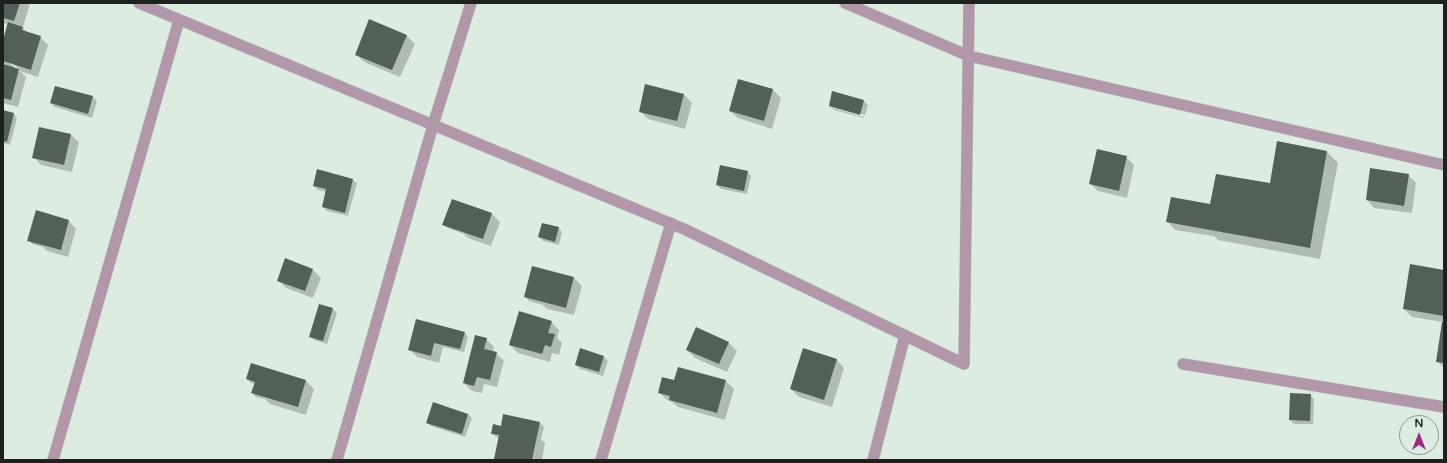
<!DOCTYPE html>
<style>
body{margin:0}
#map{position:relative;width:1447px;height:463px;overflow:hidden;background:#ddece0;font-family:"Varela Round",sans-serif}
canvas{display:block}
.frame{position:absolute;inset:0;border:4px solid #1d221e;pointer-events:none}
.north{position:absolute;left:1399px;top:415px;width:40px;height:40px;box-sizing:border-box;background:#ddece0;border:1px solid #909b92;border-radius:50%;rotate:0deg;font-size:11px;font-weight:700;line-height:16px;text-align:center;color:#1d221e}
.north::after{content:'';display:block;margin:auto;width:14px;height:18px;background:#9d2a86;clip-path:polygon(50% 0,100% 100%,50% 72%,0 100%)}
</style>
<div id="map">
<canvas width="1447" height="463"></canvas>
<div class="frame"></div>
<div class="north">N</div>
</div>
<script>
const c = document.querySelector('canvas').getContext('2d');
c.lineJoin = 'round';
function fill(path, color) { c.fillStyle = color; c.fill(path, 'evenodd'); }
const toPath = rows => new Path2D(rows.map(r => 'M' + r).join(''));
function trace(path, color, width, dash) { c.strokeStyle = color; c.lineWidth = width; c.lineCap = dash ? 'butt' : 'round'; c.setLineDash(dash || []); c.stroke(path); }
const shadow = toPath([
 [3,3,30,3,23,27,26,32,40,37,48,45,38,77,20,71,26,77,18,107,3,103,3,44,9,25,3,23],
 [10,63,12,63,20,70,19,72],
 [407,36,415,44,400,77,364,62,356,54],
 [739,80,773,90,781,98,772,129,738,118,730,111],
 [55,87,93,97,97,101,92,118,55,107,51,103],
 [684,95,692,103,685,129,648,119,640,111],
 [864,101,868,105,865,115,833,106,833,108,864,117,864,118,834,110,830,106],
 [3,111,14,114,17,118,10,145,3,143],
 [71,135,79,142,72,172,41,165,34,157],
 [1278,143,1327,152,1338,163,1320,259,1218,240,1213,235,1213,236,1175,230,1168,222,1209,205,1270,184],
 [1126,157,1134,165,1127,198,1098,191,1090,183],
 [747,172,751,176,747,194,721,189,717,185],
 [1408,175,1416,183,1412,213,1374,208,1367,200],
 [353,180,357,183,348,216,327,211,323,207,327,192,318,190,314,186],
 [492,214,500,222,491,246,468,238,464,234,448,228,444,225],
 [69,221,76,229,68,257,47,251,43,247,32,244,29,240],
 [559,228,562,232,559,245,543,241,539,237],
 [313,270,321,278,313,298,286,288,278,280],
 [1444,271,1444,368,1437,361,1443,322,1412,317,1404,309],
 [574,278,582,286,574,315,547,309,543,305,529,301,525,297],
 [320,305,333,309,337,313,327,344,314,340,310,336],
 [551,322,559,330,557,338,562,343,559,355,552,353,550,362,518,353,510,345],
 [465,333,468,337,464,352,443,347,439,363,417,357,409,349],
 [486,339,494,347,493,352,496,353,504,361,497,387,484,384,482,393,472,391,464,383],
 [729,343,737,351,727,372,695,358,687,350],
 [604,357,608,361,603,376,580,369,576,365],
 [837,360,844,368,832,407,799,397,791,389],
 [679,368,726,381,734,389,725,420,678,407,672,402,667,400,659,392,675,381],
 [247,379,306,381,314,389,306,415,270,404,265,399,256,397,252,393,255,384,251,383],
 [1310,395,1314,399,1313,424,1294,424,1290,420],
 [468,414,472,418,465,437,431,426,427,423],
 [504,416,540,423,544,427,541,439,545,443,542,460,496,460,495,459,499,438,496,437,493,433,501,427]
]);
const building = toPath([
 [3,3,20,3,14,21,3,18],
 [369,19,407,35,392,70,355,55],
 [8,22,23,27,22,30,41,36,31,70,3,61,3,40],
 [3,64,19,69,11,100,3,98],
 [738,79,773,89,764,121,729,111],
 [645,84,684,94,677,121,639,112],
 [55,86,93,96,88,114,50,103],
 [832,91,864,100,860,115,829,106],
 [3,110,14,113,7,142,3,141],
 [39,127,71,134,64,165,32,158],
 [1277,141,1327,151,1310,248,1166,222,1171,197,1210,204,1216,174,1270,183],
 [1097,149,1127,156,1119,191,1089,184],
 [720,165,748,171,744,191,716,185],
 [1370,168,1409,174,1404,206,1366,200],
 [317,169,353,179,345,213,322,207,326,189,313,186],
 [452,199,492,213,483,239,442,225],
 [36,210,69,220,61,250,27,241],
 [542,223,559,227,555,242,538,237],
 [285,258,313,269,305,291,277,281],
 [1410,264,1444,270,1444,316,1403,309],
 [532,266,574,277,566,308,524,297],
 [319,304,333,308,323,341,309,337],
 [519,311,552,321,548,333,555,334,551,347,545,345,542,354,509,345],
 [416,319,465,332,460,349,434,343,431,356,408,350],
 [1442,322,1444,322,1444,363,1436,362],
 [696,327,729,342,719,364,686,350],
 [475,335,487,338,484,349,497,352,490,380,477,377,474,386,463,383],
 [580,348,604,356,599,372,575,365],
 [803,348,837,359,824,400,790,389],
 [251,363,306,380,298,407,251,393,255,382,246,379],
 [678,367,726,380,717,413,669,400,670,396,658,393,662,377,674,380],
 [1290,393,1311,394,1310,421,1289,420],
 [433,402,468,414,462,434,426,423],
 [503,414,540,422,532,460,494,459,499,435,491,434,493,424,501,426]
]);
const service = toPath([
 [139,3,684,229,964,364,969,3],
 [845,3,969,56,1444,165],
 [1183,364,1444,407],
 [53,460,179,20],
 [337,460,433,125,471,3],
 [601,460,671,223],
 [873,460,905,335]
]);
fill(shadow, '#0003');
fill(building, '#536057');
trace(service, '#bac8bd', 12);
trace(service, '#b197a9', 11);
</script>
